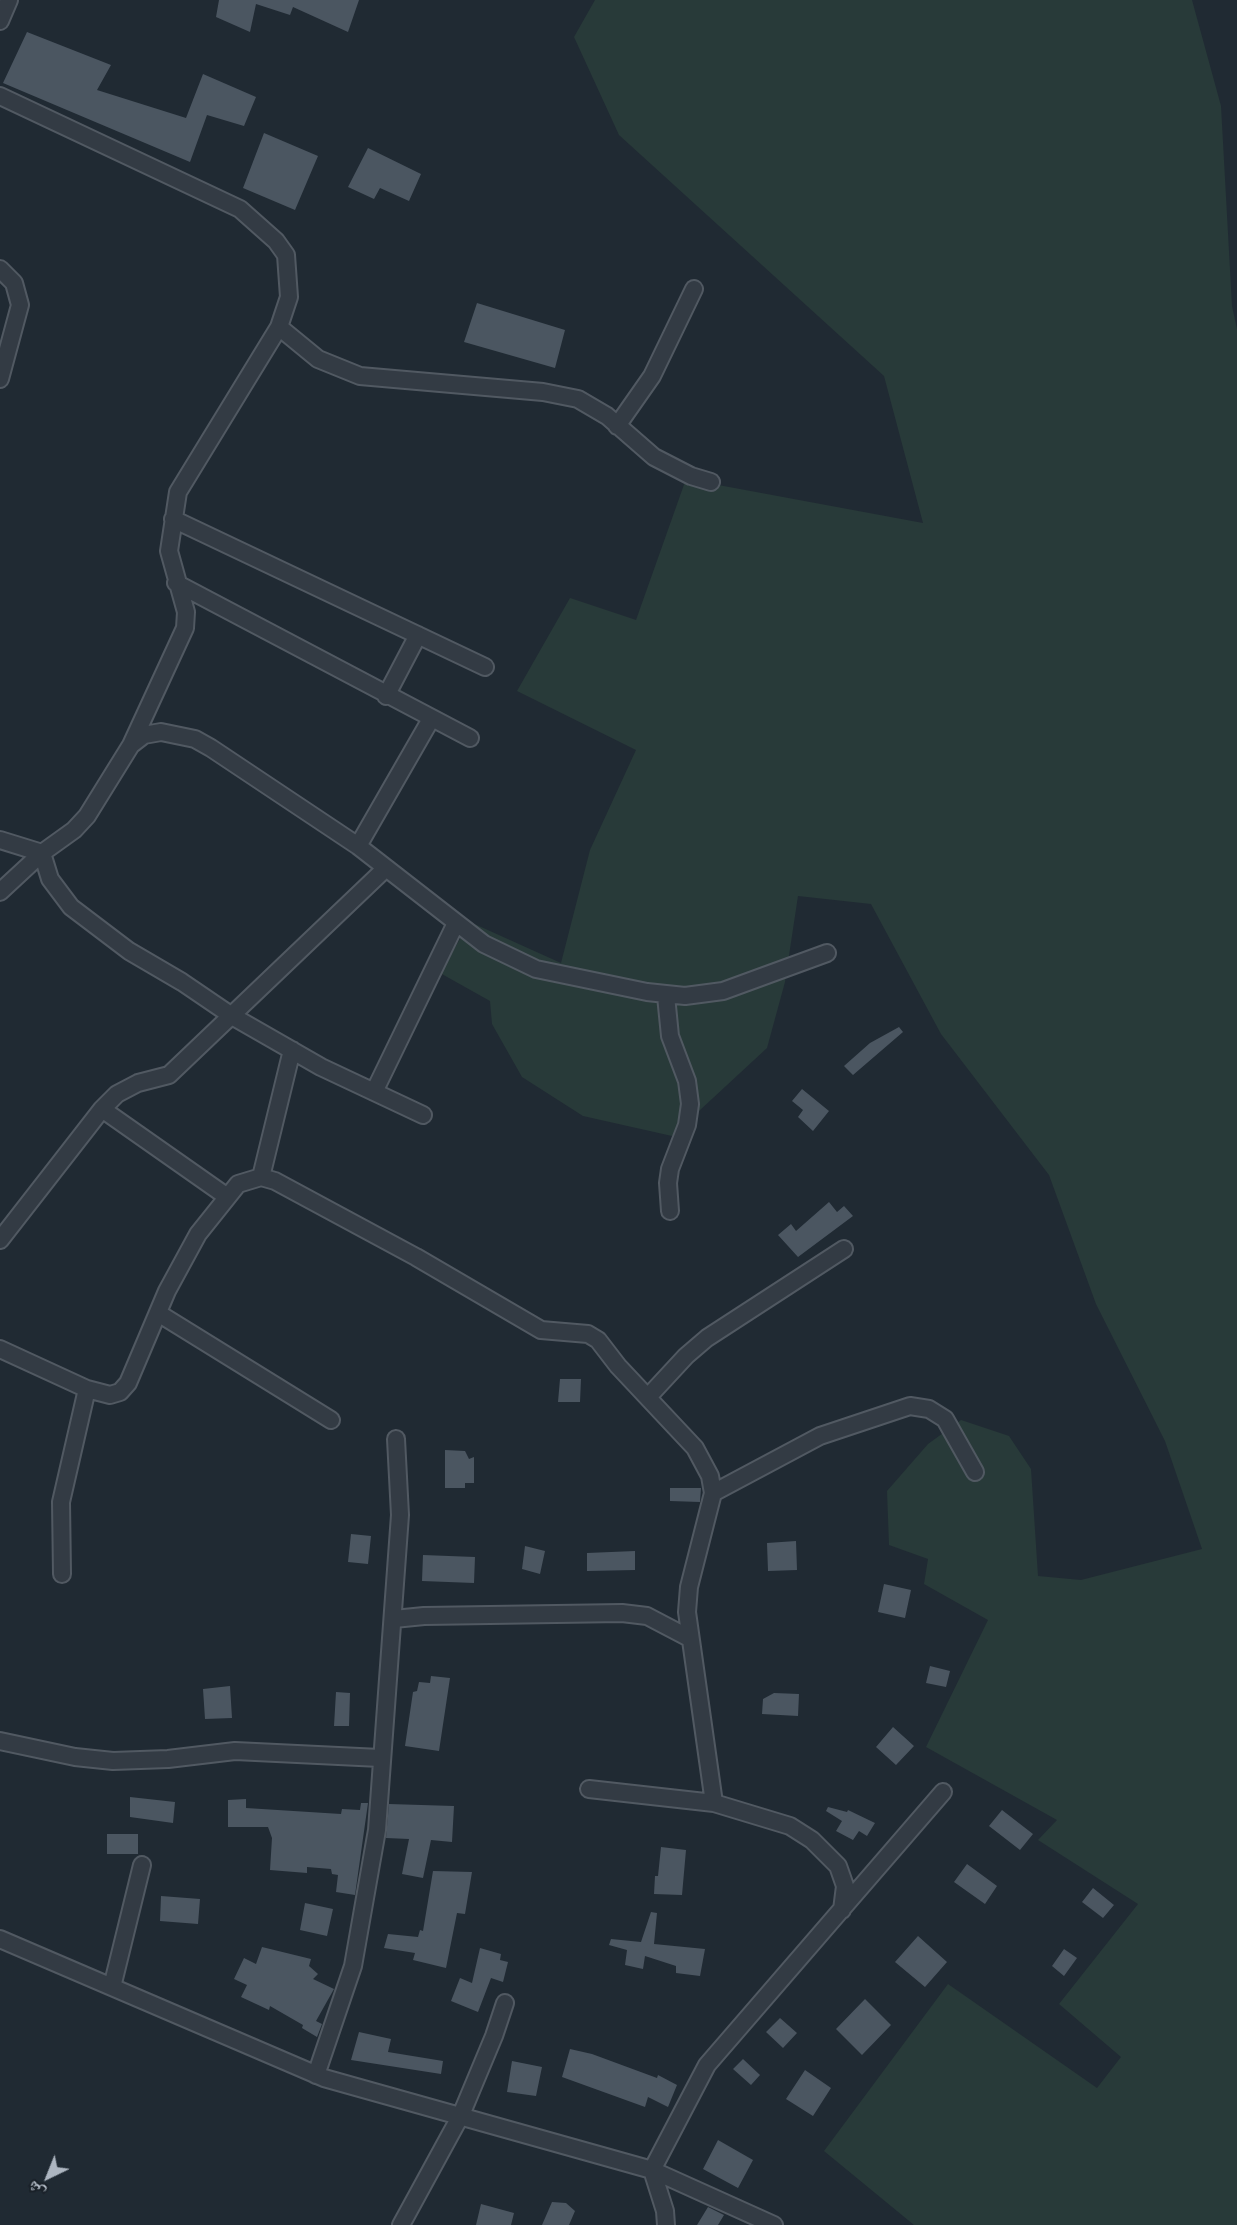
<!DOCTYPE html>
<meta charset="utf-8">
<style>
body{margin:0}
#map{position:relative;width:1237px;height:2225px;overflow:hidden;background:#202a33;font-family:"Asap Condensed","Noto Naskh Arabic",sans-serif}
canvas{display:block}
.north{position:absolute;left:18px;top:2147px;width:60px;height:60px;-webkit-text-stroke:4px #192028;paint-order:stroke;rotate:223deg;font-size:16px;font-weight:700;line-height:24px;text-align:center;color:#adb6c1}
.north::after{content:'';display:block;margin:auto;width:21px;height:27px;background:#adb6c1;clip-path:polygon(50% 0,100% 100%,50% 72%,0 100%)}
</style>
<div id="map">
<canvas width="1237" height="2225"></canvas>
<div class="north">ش</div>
</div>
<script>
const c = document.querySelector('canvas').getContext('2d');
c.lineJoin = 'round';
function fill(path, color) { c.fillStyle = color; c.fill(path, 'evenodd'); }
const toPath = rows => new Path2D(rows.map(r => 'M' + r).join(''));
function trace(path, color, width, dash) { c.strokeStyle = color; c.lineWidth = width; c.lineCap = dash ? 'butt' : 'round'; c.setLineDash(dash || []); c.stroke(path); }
const green = toPath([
 [595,0,1192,0,1221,106,1232,306,1237,329,1237,2225,914,2225,824,2151,948,1984,1097,2088,1121,2057,1059,2004,1138,1904,1038,1840,1057,1820,926,1747,988,1620,924,1584,928,1559,889,1545,887,1491,928,1444,961,1420,1009,1436,1031,1469,1038,1576,1081,1580,1202,1549,1165,1441,1096,1304,1049,1175,941,1034,871,904,798,896,785,982,767,1048,672,1136,583,1116,522,1077,492,1024,490,1001,440,973,470,922,561,963,590,850,636,750,517,691,570,598,636,620,686,479,923,523,884,376,619,135,574,37]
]);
const building = toPath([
 [219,0,359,0,348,32,293,7,290,15,256,4,250,32,216,17],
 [27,32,111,65,97,90,186,118,203,74,256,97,244,126,207,115,190,162,3,83],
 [264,133,318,156,295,210,243,188],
 [368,148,421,174,409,201,380,188,374,199,348,187],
 [477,303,565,330,555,368,464,342],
 [899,1027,903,1032,853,1075,844,1066,870,1043],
 [802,1089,829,1111,813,1131,798,1117,803,1110,792,1101],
 [829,1202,837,1212,844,1206,853,1216,798,1257,778,1235,791,1224,796,1231],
 [560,1379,581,1379,580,1402,558,1402],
 [445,1450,465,1451,469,1459,474,1457,474,1483,465,1483,465,1488,445,1488],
 [670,1488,701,1488,700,1502,670,1501],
 [351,1534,371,1536,368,1564,348,1562],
 [796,1541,797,1570,768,1571,767,1543],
 [525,1546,545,1551,540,1574,522,1569],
 [635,1551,635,1570,587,1571,587,1553],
 [423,1555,475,1557,474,1583,422,1581],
 [884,1584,911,1590,905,1618,878,1612],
 [930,1666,950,1671,946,1687,926,1683],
 [431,1676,450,1678,439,1751,405,1746,413,1692,417,1691,419,1682,430,1683],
 [230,1686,232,1718,205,1719,203,1689],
 [336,1692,350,1693,349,1726,334,1726],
 [774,1693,799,1694,798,1716,762,1714,763,1699],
 [893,1727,914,1746,896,1765,876,1747],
 [130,1797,175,1802,173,1823,130,1817],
 [246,1799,246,1808,341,1814,342,1809,360,1810,361,1803,368,1803,355,1895,336,1892,338,1875,332,1874,331,1869,307,1867,307,1873,270,1870,272,1838,268,1827,228,1827,228,1800],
 [389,1804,454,1806,452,1842,431,1840,423,1878,402,1874,409,1839,386,1838],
 [828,1807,847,1812,848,1810,875,1823,867,1836,859,1831,853,1840,836,1831,842,1821,826,1811],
 [1002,1810,1033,1834,1020,1850,989,1826],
 [107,1834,138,1834,138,1854,107,1854],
 [661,1847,686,1850,682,1895,654,1894,655,1876,658,1876],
 [967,1864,997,1886,985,1904,954,1882],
 [433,1871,472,1872,465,1914,457,1913,446,1968,413,1960,415,1953,384,1948,388,1934,418,1937,420,1930,423,1931],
 [1093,1888,1114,1905,1103,1918,1082,1902],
 [161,1896,200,1899,198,1924,160,1921],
 [305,1903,333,1909,327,1936,300,1930],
 [651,1912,657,1913,654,1944,705,1949,700,1976,676,1973,676,1966,645,1956,643,1969,625,1965,627,1950,609,1945,611,1939,641,1942],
 [918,1936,947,1962,925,1987,895,1962],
 [262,1947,311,1959,309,1966,318,1974,313,1979,334,1989,316,2021,322,2024,317,2037,302,2028,303,2025,270,2006,269,2010,241,1997,247,1985,234,1979,244,1958,256,1964],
 [480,1948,501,1954,500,1960,508,1962,503,1982,491,1978,478,2012,451,2001,460,1978,472,1983],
 [1064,1949,1077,1958,1064,1976,1052,1966],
 [865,1999,891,2025,862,2055,836,2029],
 [780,2018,797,2033,783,2048,766,2032],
 [359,2032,391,2039,388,2052,443,2061,441,2074,351,2060],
 [570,2049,592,2054,657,2078,658,2075,677,2085,668,2107,648,2097,645,2107,562,2077],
 [743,2059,760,2075,751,2085,733,2069],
 [512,2061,542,2067,536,2096,507,2092],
 [805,2070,831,2088,813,2116,786,2099],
 [718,2140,753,2160,738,2188,703,2169],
 [552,2202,566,2203,575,2211,569,2225,542,2225],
 [481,2204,514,2213,511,2225,476,2225],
 [708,2207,724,2215,718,2225,697,2225]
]);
const street = toPath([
 [0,21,9,0],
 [0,96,240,209,276,241,286,255,289,297,279,327,178,492,169,551,186,612,185,628,131,745],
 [0,269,14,283,20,305,0,379],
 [279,327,318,359,360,376,543,392,578,399,607,416,654,457,691,476,711,482],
 [617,426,652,376,694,289],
 [173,519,485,667],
 [176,583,470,738],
 [386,696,418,635],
 [0,840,42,853],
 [358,846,431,719],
 [42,853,50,879,71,907,129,951,182,982,232,1016,321,1067,423,1115],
 [0,892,42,853,74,830,87,816,131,745,144,735,161,732,195,739,211,748,358,846,484,944,536,969,647,992,685,996,723,991,827,953],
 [666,996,670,1036,687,1081,690,1104,687,1125,670,1169,668,1183,670,1211],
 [374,1092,456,923],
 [102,1109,226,1196],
 [261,1177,292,1050],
 [0,1240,102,1109,117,1094,138,1083,169,1075,385,869],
 [158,1313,331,1420],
 [0,1349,87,1389,110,1395,120,1392,128,1383,167,1291,198,1234,238,1184,261,1177,275,1181,416,1257,541,1330,588,1334,598,1340,618,1366,695,1448,710,1476,713,1493,689,1587,687,1612,714,1803],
 [648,1397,686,1356,707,1338,844,1249],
 [713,1493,820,1436,910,1406,929,1409,945,1419,975,1472],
 [62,1574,61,1502,87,1389],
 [394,1619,424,1616,622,1613,647,1616,689,1638],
 [0,1741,75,1757,113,1761,168,1759,235,1751,380,1758],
 [589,1789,714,1803,790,1826,812,1840,838,1866,845,1886,842,1910],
 [0,1939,324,2078,652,2170,774,2225],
 [112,1987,142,1865],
 [316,2075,353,1966,377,1830,400,1515,396,1439],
 [401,2225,461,2115,494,2036,505,2003],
 [666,2225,665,2211,652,2170,707,2065,943,1792]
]);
fill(green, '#283a39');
fill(building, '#4b5661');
trace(street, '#515962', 20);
trace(street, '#333b44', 16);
</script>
